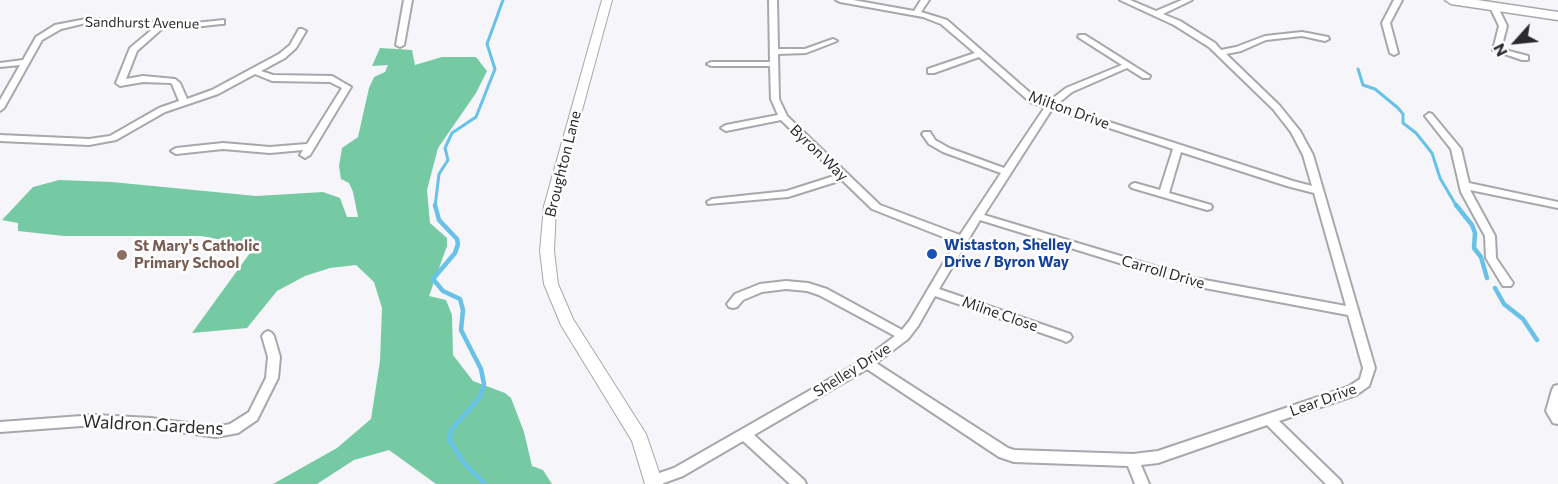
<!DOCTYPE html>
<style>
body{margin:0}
#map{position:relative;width:1558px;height:484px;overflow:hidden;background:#f5f5fa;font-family:Commissioner,sans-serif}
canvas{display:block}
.north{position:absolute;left:1486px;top:12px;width:60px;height:60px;-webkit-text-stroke:4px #fff;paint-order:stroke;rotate:243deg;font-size:16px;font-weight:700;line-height:24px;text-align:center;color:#2b2b2d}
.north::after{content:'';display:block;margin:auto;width:21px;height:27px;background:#2b2b2d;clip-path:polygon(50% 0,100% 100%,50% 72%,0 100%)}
</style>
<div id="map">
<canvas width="1558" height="484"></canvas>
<div class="north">N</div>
</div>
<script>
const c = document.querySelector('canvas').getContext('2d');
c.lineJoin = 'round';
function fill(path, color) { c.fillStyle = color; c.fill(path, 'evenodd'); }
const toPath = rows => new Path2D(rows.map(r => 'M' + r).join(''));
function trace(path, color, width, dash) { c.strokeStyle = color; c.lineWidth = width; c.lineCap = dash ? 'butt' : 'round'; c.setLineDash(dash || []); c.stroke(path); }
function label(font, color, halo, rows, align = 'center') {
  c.font = font + ' Commissioner,sans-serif'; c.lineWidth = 5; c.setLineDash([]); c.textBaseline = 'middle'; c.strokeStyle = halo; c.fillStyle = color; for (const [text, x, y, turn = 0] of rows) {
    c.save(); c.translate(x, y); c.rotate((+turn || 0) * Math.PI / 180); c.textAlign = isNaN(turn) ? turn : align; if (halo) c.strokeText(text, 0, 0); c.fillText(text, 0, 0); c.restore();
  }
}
const forest = toPath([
 [380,48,412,50,415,65,442,57,476,57,487,71,476,93,438,148,427,190,430,223,447,238,447,246,429,296,446,300,452,315,453,355,473,381,505,393,511,398,524,432,532,466,543,470,552,484,436,484,389,450,354,460,317,484,273,484,337,448,371,419,380,361,382,308,374,282,356,265,330,268,305,276,277,291,247,328,192,333,255,246,201,236,64,236,18,231,18,223,2,220,33,187,59,180,112,182,256,196,323,192,340,198,347,217,358,217,353,192,349,183,341,179,339,166,342,148,358,137,369,88,374,77,385,72,388,65,372,66]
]);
const streamFar1 = toPath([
 [1358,69,1363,85,1375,89,1398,108,1403,114,1403,123,1416,133,1432,153,1440,178,1457,207],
 [435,207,439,174,448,160,445,148,452,133,476,117,495,69,487,44,503,0]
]);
const stream = toPath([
 [435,205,439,220,457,239,458,244,455,253,433,279,443,291,460,299,463,310,461,330,481,369,484,384,480,397,451,430,450,441,463,462,485,484],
 [1456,205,1472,225,1475,233,1474,248,1481,257,1487,278],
 [1495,288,1504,304,1523,319,1537,340]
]);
const minor = toPath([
 [404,0,412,0,404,45,400,47,396,45,404,0],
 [769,0,777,0,778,49,805,49,833,39,837,41,806,53,778,54,779,99,787,116,880,205,960,235,1001,173,943,152,929,144,922,134,924,132,930,132,935,140,949,148,1004,168,1045,107,1030,102,979,57,934,73,928,73,928,69,975,53,941,24,923,17,840,2,836,0,853,0,914,11,921,0,929,0,921,12,947,20,1036,98,1048,102,1066,88,1122,65,1078,37,1079,35,1085,35,1150,76,1149,78,1143,78,1127,68,1072,92,1056,105,1293,181,1312,186,1303,155,1291,132,1273,109,1209,47,1174,25,1120,0,1130,0,1156,11,1182,0,1192,0,1163,14,1180,21,1215,43,1221,50,1236,47,1265,36,1302,32,1328,37,1329,39,1325,41,1302,36,1266,40,1241,51,1226,54,1279,105,1300,131,1313,155,1375,368,1369,386,1356,395,1279,421,1340,480,1342,484,1326,484,1267,425,1158,463,1141,465,1149,484,1135,484,1128,466,1014,462,999,457,867,369,754,435,804,480,806,484,790,484,743,441,683,476,661,484,648,484,646,481,648,477,674,468,863,360,895,336,819,295,807,291,786,289,762,292,743,300,737,307,733,308,729,307,727,304,735,294,760,284,786,281,808,283,827,289,902,330,910,320,956,242,872,209,842,180,788,197,708,204,707,202,712,199,787,191,837,175,781,120,726,131,721,128,726,125,778,115,771,99,770,66,711,66,707,64,711,62,770,62,769,0],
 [1052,109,1173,149,1160,190,1135,183,1132,184,1130,186,1132,188,1207,210,1211,209,1212,207,1211,205,1169,193,1181,152,1287,186,1314,193,1346,306,1194,278,984,215,1052,109],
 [980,220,1194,286,1348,315,1363,368,1360,379,1348,387,1158,451,1133,454,1014,450,1008,448,876,363,908,339,918,326,935,296,1062,340,1066,342,1070,340,1072,337,1070,334,939,289,980,220],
 [1394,0,1402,0,1390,23,1398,53,1394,55,1390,53,1382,23,1394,0],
 [1491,5,1497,5,1507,26,1501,49,1528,56,1528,60,1522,60,1493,50,1499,26,1490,7,1491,5],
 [86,19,185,24,224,20,224,24,221,24,185,28,164,27,137,51,126,79,143,76,175,79,180,83,187,99,212,90,279,54,290,45,299,29,302,29,306,31,296,48,285,58,261,71,273,75,332,76,351,87,310,155,305,158,300,155,303,150,270,153,223,149,176,154,171,151,176,148,223,143,270,147,307,144,342,88,330,82,272,81,255,74,218,94,165,112,116,140,89,145,0,141,0,135,89,139,110,136,159,108,179,101,172,84,170,83,143,82,120,86,116,83,130,48,155,27,86,23,61,29,42,40,4,108,0,111,0,100,20,65,0,67,0,63,23,60,36,37,55,25,86,19],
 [1429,113,1432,114,1461,149,1469,183,1558,202,1558,208,1470,190,1495,236,1496,258,1513,283,1511,286,1503,286,1486,258,1485,236,1461,192,1451,149,1425,116,1429,113],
 [268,331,272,333,274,336,280,357,278,378,257,420,238,433,216,437,151,428,95,425,0,432,0,422,95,415,151,418,216,427,230,424,249,412,266,378,268,357,262,336,264,333,268,331],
 [1558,385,1558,424,1553,423,1546,411,1552,390,1554,386,1558,385]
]);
const tertiary = toPath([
 [602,0,612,0,556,206,554,251,558,284,573,319,646,434,663,484,645,484,632,441,561,325,544,284,540,251,544,206,602,0]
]);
const primary = toPath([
 [1445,0,1477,0,1558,12,1558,20,1451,4,1445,0]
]);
const markers = [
 [932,254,6,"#1a4fb4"],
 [122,255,6,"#8d6e63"]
];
const farStreetnames = [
 ["Sandhurst Avenue",142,23,1]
];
const streetNames = [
 ["Milton Drive",1069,110,20],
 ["Byron Way",819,153,44],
 ["Broughton Lane",563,164,-76],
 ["Carroll Drive",1163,272,16],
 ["Milne Close",1000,314,19],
 ["Shelley Drive",852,370,-32],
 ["Lear Drive",1323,400,-20]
];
const transitNames = [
 ["Wistaston, Shelley",944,245],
 ["Drive / Byron Way",944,262]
];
const educationNames = [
 ["St Mary's Catholic",134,246],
 ["Primary School",134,263]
];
const nearStreetnames = [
 ["Waldron Gardens",153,425,3]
];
fill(forest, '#76caa3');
trace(streamFar1, '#68c1e6', 3);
trace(stream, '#68c1e6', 4.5);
trace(minor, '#a8a8ac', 4);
trace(tertiary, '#a8a8ac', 2);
trace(primary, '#a8a8ac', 3);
fill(minor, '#fff');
fill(tertiary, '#fff');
fill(primary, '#fff');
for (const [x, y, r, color] of markers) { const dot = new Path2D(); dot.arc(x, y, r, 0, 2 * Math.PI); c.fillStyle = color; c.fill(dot); trace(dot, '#fff', 2); }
label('14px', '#2b2b2d', '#fff', farStreetnames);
label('15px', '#2b2b2d', '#fff', streetNames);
label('bold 15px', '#164399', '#fff', transitNames, 'left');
label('bold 15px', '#785e54', '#fff', educationNames, 'left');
label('18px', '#2b2b2d', '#fff', nearStreetnames);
</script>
